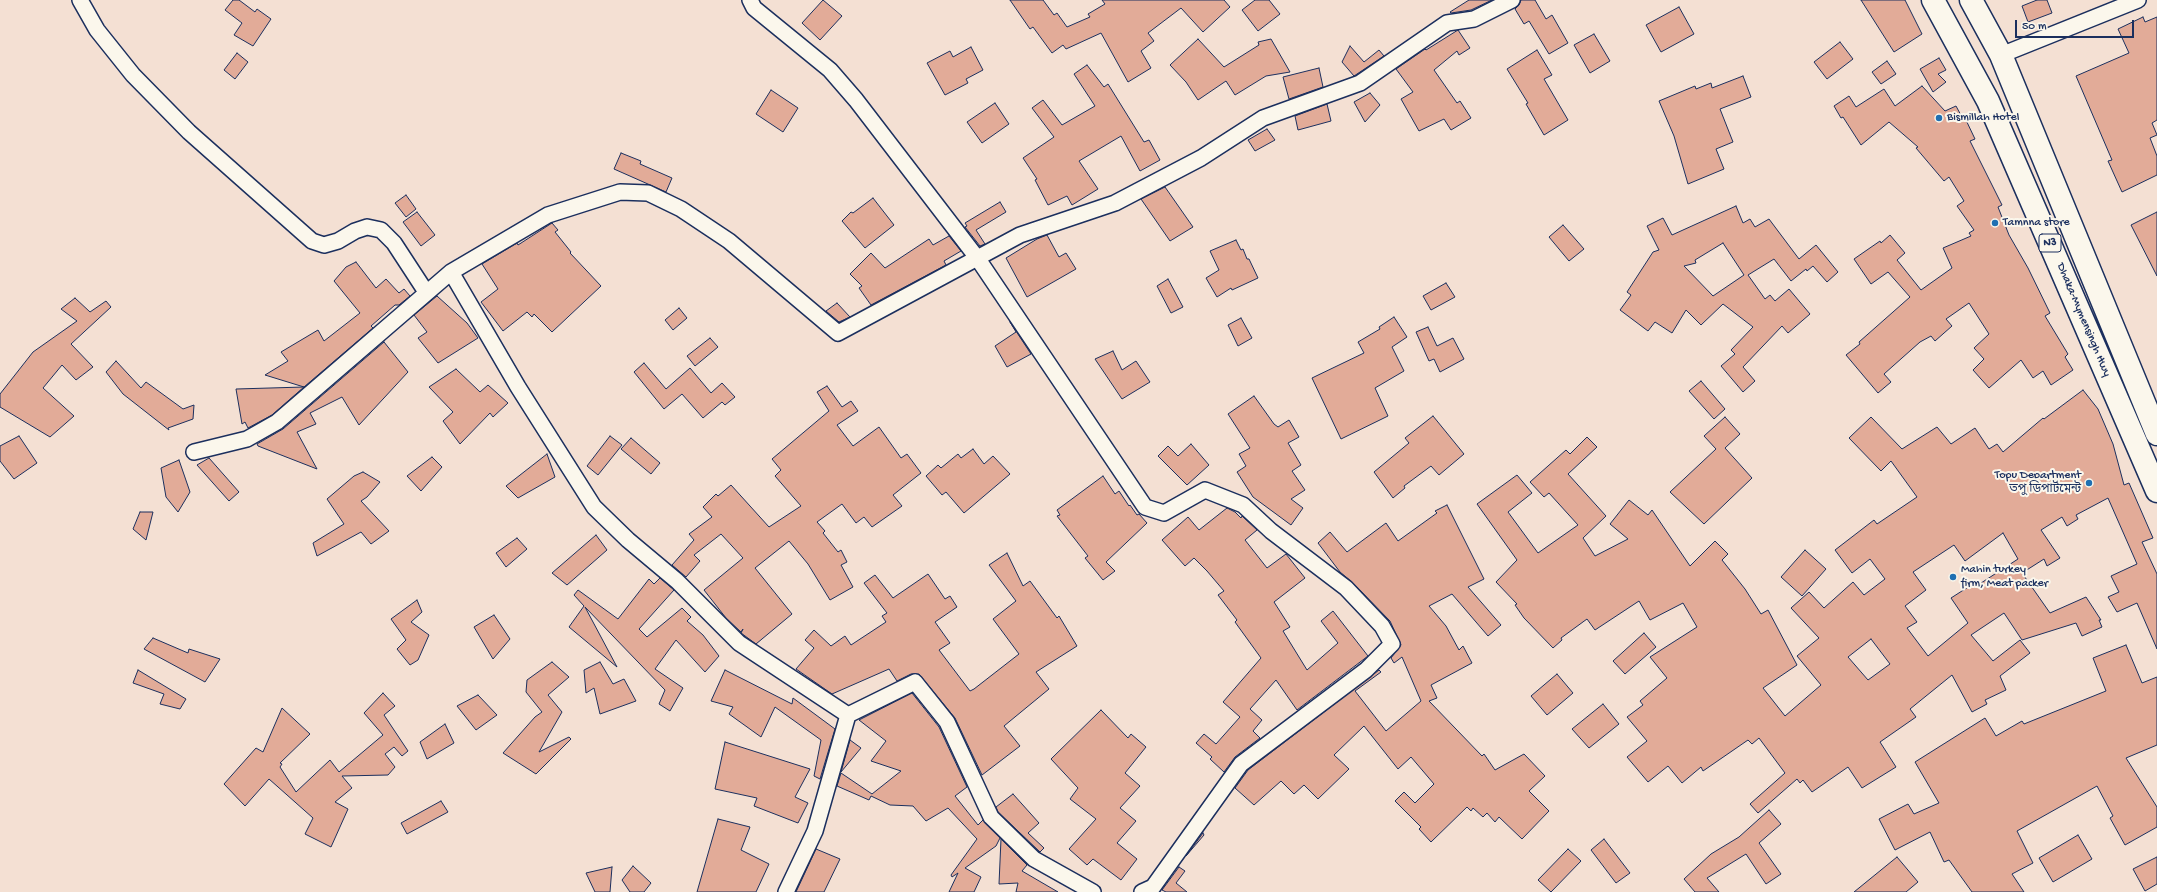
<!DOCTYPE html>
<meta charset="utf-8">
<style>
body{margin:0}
#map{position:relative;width:2157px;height:892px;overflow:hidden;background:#f4e0d3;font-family:"Gochi Hand",sans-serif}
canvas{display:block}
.scale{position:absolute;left:2015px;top:20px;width:119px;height:18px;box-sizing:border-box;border:2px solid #1b2f5e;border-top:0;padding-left:5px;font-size:12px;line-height:14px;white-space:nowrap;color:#1b2f5e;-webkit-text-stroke:3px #fbf7ec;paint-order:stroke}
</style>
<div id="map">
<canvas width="2157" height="892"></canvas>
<div class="scale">50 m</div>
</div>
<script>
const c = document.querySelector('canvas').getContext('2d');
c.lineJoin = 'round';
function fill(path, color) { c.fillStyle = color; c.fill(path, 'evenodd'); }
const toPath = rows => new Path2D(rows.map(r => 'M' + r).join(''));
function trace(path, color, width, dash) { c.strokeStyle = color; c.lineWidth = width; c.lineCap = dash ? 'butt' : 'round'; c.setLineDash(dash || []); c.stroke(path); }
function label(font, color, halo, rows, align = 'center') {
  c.font = font + ' "Gochi Hand","Noto Sans Bengali",sans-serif'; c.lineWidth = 4; c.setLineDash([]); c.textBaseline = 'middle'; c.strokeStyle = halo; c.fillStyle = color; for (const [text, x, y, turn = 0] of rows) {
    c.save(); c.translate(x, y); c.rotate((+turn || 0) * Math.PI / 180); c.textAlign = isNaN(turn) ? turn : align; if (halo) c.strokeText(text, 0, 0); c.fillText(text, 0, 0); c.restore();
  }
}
const building = toPath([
 [233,0,239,0,255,12,257,9,271,19,253,46,234,35,242,23,225,10,233,0],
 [823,0,842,16,820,40,802,23,823,0],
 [1010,0,1043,0,1054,15,1057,13,1067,27,1090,17,1088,14,1105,4,1102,0,1224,0,1230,7,1203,32,1181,8,1148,33,1154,41,1141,51,1151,68,1128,82,1101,33,1066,49,1063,45,1052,53,1033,27,1030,29,1010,0],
 [1255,0,1269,0,1280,14,1258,31,1242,10,1255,0],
 [1469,0,1492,0,1471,10,1451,13,1450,12,1469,0],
 [1521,0,1535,0,1546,19,1552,15,1568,43,1549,54,1529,21,1524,24,1515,9,1519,5,1521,0],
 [1861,0,1905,0,1922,34,1894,52,1861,0],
 [2037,0,2047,0,2052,13,2028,22,2022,6,2037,0],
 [1679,7,1694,34,1661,52,1646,25,1679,7],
 [2143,17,2145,22,2157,17,2157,120,2152,123,2157,135,2150,138,2157,156,2157,175,2122,192,2108,161,2112,160,2076,76,2129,53,2118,29,2143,17],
 [1458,30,1470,48,1459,55,1457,51,1434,70,1457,103,1460,101,1471,118,1451,130,1444,119,1419,131,1401,99,1413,92,1396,69,1425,49,1426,50,1458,30],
 [1594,34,1610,61,1590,73,1574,45,1594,34],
 [1198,39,1224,67,1259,45,1258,42,1271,39,1290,72,1266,76,1235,95,1226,81,1198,100,1186,82,1170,65,1198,39],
 [1840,42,1853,59,1827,79,1814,62,1840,42],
 [1350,46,1364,62,1379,50,1384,56,1354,76,1342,62,1350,46],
 [971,47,983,70,966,79,968,83,945,95,927,63,950,51,953,57,971,47],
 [1537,50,1552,75,1544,79,1568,120,1544,135,1526,104,1528,103,1507,69,1537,50],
 [237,53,248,62,235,79,224,70,237,53],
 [1939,58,1946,70,1938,74,1946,82,1933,92,1920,69,1939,58],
 [1887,61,1896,74,1881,84,1872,72,1887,61],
 [1087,65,1104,87,1108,84,1144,142,1149,140,1160,160,1140,171,1121,136,1079,161,1098,189,1072,205,1067,196,1048,205,1035,180,1037,179,1023,158,1054,137,1032,108,1043,100,1062,125,1095,106,1074,74,1087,65],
 [1319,68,1323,87,1289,99,1283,77,1319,68],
 [1743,76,1751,97,1720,109,1733,142,1716,149,1724,169,1688,184,1674,136,1659,101,1695,86,1696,89,1711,83,1712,88,1743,76],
 [1922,86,1945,111,1956,106,1963,119,1965,118,1975,139,1970,141,2002,205,1998,207,2009,235,2028,268,2050,313,2045,316,2068,354,2065,357,2073,370,2051,385,2043,371,2033,378,2021,360,1989,388,1973,370,1984,359,1974,348,1989,334,1969,303,1946,319,1952,326,1935,341,1931,336,1920,342,1884,374,1891,382,1878,393,1846,355,1860,344,1859,342,1910,297,1888,272,1871,284,1854,259,1880,241,1881,243,1890,235,1905,253,1897,260,1921,290,1952,268,1943,248,1971,236,1969,233,1974,230,1957,206,1964,201,1949,177,1944,181,1916,148,1918,147,1889,122,1861,145,1843,117,1841,118,1834,106,1849,96,1856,107,1884,89,1895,106,1922,86],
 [771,90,798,108,783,132,756,114,771,90],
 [1370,93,1380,105,1365,122,1354,102,1370,93],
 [995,103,1009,124,982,143,967,122,995,103],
 [1327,104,1331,121,1298,130,1295,116,1327,104],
 [1267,129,1275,140,1255,151,1248,140,1267,129],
 [621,153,641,161,640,164,672,178,666,192,614,169,621,153],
 [1165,187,1193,227,1170,241,1141,199,1165,187],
 [406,195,416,209,406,217,395,203,406,195],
 [873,198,894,225,865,248,842,221,851,212,853,213,873,198],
 [1000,202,1006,212,976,230,985,244,980,246,965,227,967,226,965,223,1000,202],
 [1736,206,1743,223,1750,219,1755,227,1769,219,1799,259,1816,245,1838,272,1827,282,1813,266,1807,271,1806,269,1791,281,1774,259,1748,275,1765,299,1770,295,1775,301,1789,289,1810,314,1788,333,1782,326,1743,367,1755,381,1743,392,1721,366,1735,354,1731,350,1753,327,1723,304,1701,325,1686,310,1672,333,1655,322,1648,331,1620,310,1631,295,1627,292,1653,252,1659,250,1647,226,1663,218,1672,235,1736,206],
 [1723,243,1744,275,1713,296,1684,266,1696,263,1695,260,1723,243],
 [417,212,435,235,421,246,403,222,417,212],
 [2157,212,2157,276,2131,225,2157,212],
 [552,223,558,230,555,232,571,252,570,253,601,286,552,332,534,314,532,317,527,312,503,331,481,302,498,289,482,264,517,243,518,245,552,223],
 [1563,225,1584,249,1569,261,1549,237,1563,225],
 [1047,235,1059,257,1066,253,1076,269,1027,297,1006,258,1037,239,1047,235],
 [949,236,961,251,944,261,946,265,871,305,859,288,862,286,850,274,871,253,885,268,929,239,933,245,949,236],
 [1236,240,1241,250,1243,249,1247,259,1249,259,1258,278,1232,290,1231,288,1217,297,1206,278,1219,270,1210,251,1236,240],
 [356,262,376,288,386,279,399,293,404,289,410,296,399,305,395,305,371,326,373,328,304,387,265,375,288,361,281,352,318,330,324,341,360,313,334,281,346,267,356,262],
 [1168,279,1183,307,1171,313,1157,286,1168,279],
 [1446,283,1455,297,1431,310,1423,296,1446,283],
 [437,296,467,323,478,338,438,363,418,338,427,332,414,315,437,296],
 [75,298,90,312,106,301,111,307,71,344,93,367,76,380,62,365,43,388,74,416,50,437,0,407,0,394,33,352,77,321,61,309,75,298],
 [837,303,850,317,839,322,826,311,837,303],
 [679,308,687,318,673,330,665,320,679,308],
 [1394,317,1407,337,1392,347,1404,371,1375,388,1388,416,1341,439,1312,378,1364,353,1358,342,1380,329,1379,327,1394,317],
 [1241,318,1252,338,1238,346,1228,325,1241,318],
 [1010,322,1031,354,1007,367,995,346,1016,332,1010,322],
 [1428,327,1437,346,1453,338,1464,359,1440,372,1434,359,1429,361,1416,332,1428,327],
 [710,338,718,347,695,366,687,356,710,338],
 [384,342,408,372,359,425,342,397,310,413,316,424,297,432,317,469,258,446,257,444,283,429,384,342],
 [1113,351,1122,370,1136,361,1150,382,1122,399,1095,359,1113,351],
 [116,361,141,388,146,382,183,409,194,405,193,419,168,428,169,430,123,394,106,372,116,361],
 [644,363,666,389,690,368,711,393,722,383,735,397,725,405,722,402,703,418,682,394,664,409,634,372,644,363],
 [456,369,480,392,488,385,508,403,493,417,490,413,460,444,443,421,453,412,429,387,456,369],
 [1701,381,1725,409,1714,419,1689,391,1701,381],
 [827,386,842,407,851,401,858,411,837,425,853,446,879,427,901,458,907,454,921,473,893,495,902,506,872,527,864,517,856,523,842,504,817,522,825,531,823,533,838,552,841,550,847,562,841,565,853,587,830,600,808,564,789,541,755,568,792,614,756,644,741,633,743,629,741,632,726,618,704,590,743,558,721,534,694,555,700,561,686,577,672,565,694,540,689,534,712,517,703,507,716,494,718,496,731,485,769,527,801,506,775,476,781,470,772,459,829,411,817,392,827,386],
 [304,387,272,415,248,428,245,422,242,424,236,389,304,387],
 [2083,390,2098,409,2113,444,2124,485,2129,483,2153,538,2142,542,2157,574,2157,649,2137,603,2117,612,2108,597,2119,592,2111,576,2137,564,2108,498,2076,515,2078,519,2067,526,2062,517,2041,530,2060,558,2047,566,2044,559,2022,573,2050,613,2086,597,2101,620,2099,620,2102,627,2082,636,2076,623,2022,640,2004,613,1971,635,1993,661,2020,640,2030,653,2000,676,2006,690,1985,700,1987,704,1972,712,1952,675,1910,709,1916,717,1880,742,1896,767,1862,788,1848,767,1812,792,1803,780,1800,783,1797,779,1758,813,1750,804,1785,773,1759,738,1752,744,1748,740,1703,771,1701,767,1682,783,1668,766,1648,782,1627,757,1647,741,1627,717,1643,705,1640,701,1667,678,1650,657,1697,627,1683,603,1650,620,1639,601,1595,630,1587,619,1561,638,1562,640,1553,648,1524,618,1515,605,1517,604,1496,582,1517,560,1477,504,1517,475,1532,493,1508,512,1538,553,1578,525,1549,493,1544,497,1530,482,1566,450,1570,454,1587,437,1597,447,1568,474,1606,516,1583,538,1595,556,1628,539,1610,524,1629,500,1648,515,1652,510,1690,566,1715,541,1728,554,1722,560,1745,589,1761,614,1768,610,1797,665,1763,688,1785,716,1821,685,1797,656,1819,638,1791,608,1809,592,1824,608,1853,582,1864,595,1885,579,1870,559,1852,573,1835,550,1874,520,1877,524,1917,497,1891,461,1881,471,1849,438,1871,417,1902,449,1937,427,1951,444,1975,428,1989,449,1997,444,2003,452,2043,418,2044,419,2083,390],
 [2003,533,2018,559,1978,585,1976,582,1951,598,1968,623,1928,656,1907,628,1917,622,1905,606,1926,590,1913,572,1954,545,1965,561,2003,533],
 [1871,639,1890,664,1868,680,1848,657,1871,639],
 [1254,396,1274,424,1278,427,1289,420,1299,437,1288,443,1301,465,1292,471,1305,490,1291,499,1303,508,1291,525,1253,497,1237,472,1246,466,1239,454,1250,448,1228,414,1254,396],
 [1433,416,1464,454,1439,475,1431,466,1404,486,1405,488,1393,498,1374,472,1409,443,1405,438,1433,416],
 [1725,417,1740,434,1725,448,1752,478,1704,524,1670,492,1716,449,1704,436,1725,417],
 [19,436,37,463,14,479,0,461,0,446,19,436],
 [610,436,622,445,598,475,587,466,610,436],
 [631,438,660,463,651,474,621,449,631,438],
 [1191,444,1209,465,1187,485,1158,456,1168,446,1178,456,1191,444],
 [973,449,984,464,993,456,1010,474,964,513,946,492,942,495,926,476,938,465,941,468,958,454,961,458,973,449],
 [547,454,555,477,518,498,506,486,547,454],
 [432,457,442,467,421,491,407,476,432,457],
 [209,458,239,492,229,501,197,465,209,458],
 [179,460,190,492,178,512,166,497,161,468,179,460],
 [363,472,380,482,367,497,361,501,389,531,371,544,361,532,317,556,313,543,344,524,327,499,354,476,363,472],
 [1103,476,1115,494,1119,491,1129,506,1130,505,1137,515,1139,514,1147,523,1106,562,1115,571,1103,580,1085,558,1088,556,1057,516,1060,515,1057,510,1103,476],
 [1447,505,1484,579,1468,587,1501,625,1488,636,1452,594,1429,606,1446,626,1459,650,1463,646,1472,663,1431,685,1437,698,1429,701,1482,756,1484,754,1495,770,1524,754,1545,776,1529,791,1549,811,1522,839,1499,817,1495,822,1487,813,1483,817,1473,808,1471,811,1467,807,1431,842,1419,829,1421,827,1395,801,1404,792,1415,803,1434,784,1411,757,1398,769,1364,726,1334,755,1349,769,1318,799,1304,785,1294,794,1281,781,1254,805,1235,788,1248,770,1379,670,1381,672,1355,691,1386,731,1421,701,1402,657,1394,663,1391,658,1401,645,1390,621,1352,582,1340,572,1318,543,1330,532,1347,552,1386,523,1398,541,1437,513,1435,511,1447,505],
 [1227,508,1235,512,1241,518,1242,516,1257,530,1245,540,1267,568,1286,554,1305,578,1274,602,1290,627,1283,631,1307,670,1338,643,1321,621,1333,611,1368,656,1297,710,1276,680,1250,709,1262,720,1253,731,1260,738,1235,757,1224,772,1210,759,1212,757,1196,743,1204,734,1216,744,1240,717,1223,702,1261,658,1235,622,1237,620,1218,595,1224,591,1207,571,1194,558,1185,566,1162,540,1188,517,1199,530,1227,508],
 [140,512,153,512,146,540,133,529,140,512],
 [596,535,607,550,567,585,552,573,596,535],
 [517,538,527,549,506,567,496,553,517,538],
 [1805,550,1826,569,1802,596,1781,577,1805,550],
 [1007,553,1023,586,1030,581,1057,618,1059,616,1077,646,1036,672,1049,689,1004,726,1020,746,982,775,955,718,919,674,911,674,897,681,889,669,832,694,796,669,814,648,805,640,814,630,831,646,845,636,851,645,886,622,882,616,887,613,864,583,875,575,893,598,928,574,945,599,950,596,957,607,935,622,950,643,939,650,970,691,974,689,1019,654,993,619,1016,601,989,565,1007,553],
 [660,578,674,590,639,629,647,637,682,608,691,617,687,621,703,635,719,656,705,672,676,640,655,669,683,688,670,711,659,704,665,690,585,607,617,667,569,627,584,606,574,595,578,590,618,619,649,579,654,584,660,578],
 [417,600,422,612,411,622,429,635,418,660,410,665,397,649,406,640,391,619,417,600],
 [494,615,510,639,493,659,474,627,494,615],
 [1644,633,1656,647,1625,674,1613,661,1644,633],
 [153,638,188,653,189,649,220,659,205,682,144,649,153,638],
 [2126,645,2142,683,2157,677,2157,745,2126,758,2157,807,2157,827,2125,845,2110,818,2113,816,2097,786,2017,831,2033,863,2012,874,2024,892,1972,892,1949,860,1944,862,1930,832,1895,850,1879,819,1908,804,1914,814,1939,803,1915,762,1985,718,1996,736,2022,721,2024,724,2106,691,2093,658,2126,645],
 [552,662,569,677,548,695,562,712,539,752,569,737,571,739,536,774,503,753,535,717,542,712,526,692,527,680,552,662],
 [600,662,613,684,624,679,636,701,600,714,594,688,586,693,584,670,600,662],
 [138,670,186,699,180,709,160,704,164,694,133,683,138,670],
 [725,670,792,704,793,698,835,729,820,779,814,776,821,740,775,707,761,737,729,714,733,707,711,701,725,670],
 [1557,674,1573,693,1547,715,1531,696,1557,674],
 [383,693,395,706,384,715,408,751,402,756,394,747,385,754,395,767,388,775,342,776,352,788,335,802,348,809,331,847,305,834,313,818,269,779,245,806,224,784,256,748,263,752,282,708,310,734,280,763,282,764,280,767,296,792,330,760,339,772,383,735,364,713,383,693],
 [912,693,939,727,967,787,955,796,978,825,983,820,1000,838,996,846,965,868,981,877,974,892,949,892,958,873,952,877,951,875,977,839,948,808,926,821,913,806,890,805,871,796,869,800,837,786,841,773,872,794,901,771,871,761,886,741,859,720,912,693],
 [478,695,497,715,476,730,457,706,478,695],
 [1603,704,1619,724,1589,748,1572,729,1603,704],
 [1101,710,1128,738,1131,734,1146,747,1125,773,1140,786,1120,808,1136,821,1117,843,1137,859,1121,880,1093,859,1087,865,1069,849,1096,819,1070,799,1078,788,1051,759,1101,710],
 [445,724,454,743,427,759,420,742,445,724],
 [850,740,861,748,841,772,850,740],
 [725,742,810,769,795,797,808,803,798,823,754,806,757,798,715,789,725,742],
 [1013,794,1039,823,1028,833,1044,848,1040,852,998,812,996,807,1013,794],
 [441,801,448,812,407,834,401,823,441,801],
 [1769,810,1781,824,1759,843,1781,874,1766,884,1746,854,1707,878,1719,892,1695,892,1684,879,1711,854,1739,837,1769,810],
 [718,819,750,827,741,850,769,864,756,892,697,892,718,819],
 [1203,833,1204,835,1186,856,1203,833],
 [2078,835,2092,859,2053,882,2039,858,2078,835],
 [1001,839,1027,865,1022,871,1058,892,1016,892,1018,883,999,884,1001,839],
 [1604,839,1630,873,1616,883,1591,850,1604,839],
 [816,849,840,859,824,892,796,892,816,849],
 [1568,849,1581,861,1551,892,1538,880,1568,849],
 [1897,857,1918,882,1906,892,1854,892,1897,857],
 [2157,857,2157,884,2145,891,2133,869,2157,857],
 [633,866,651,883,644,892,630,892,622,880,633,866],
 [612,867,610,892,595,892,586,873,612,867],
 [1179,867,1185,871,1176,883,1187,892,1166,892,1162,890,1179,867]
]);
const street = toPath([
 [80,0,97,30,133,75,189,132,312,241,324,245,338,241,355,231,367,227,381,230,394,243,426,292],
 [750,0,754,8,830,70,856,100,978,259,1145,507,1164,513,1205,490,1243,505,1271,531,1346,588,1382,626,1392,644,1366,670,1241,764,1153,887,1142,892],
 [2001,55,2138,0],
 [451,272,518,387,594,507,628,540,677,581,739,643,848,715],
 [194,452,247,439,277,422,451,272,548,215,620,192,648,193,681,209,729,241,838,333,1020,235,1115,203,1201,158,1263,118,1360,83,1447,23,1474,19,1512,0],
 [786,892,815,831,848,715,915,682,947,722,991,817,1034,859,1093,892]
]);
const highway = toPath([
 [1933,0,1988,101,2157,491],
 [1971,0,2001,55,2157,434]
]);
const markers = [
 [1939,118,4,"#1f6fb2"],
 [1995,223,4,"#1f6fb2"],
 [2089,483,4,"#1f6fb2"],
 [1953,577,4,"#1f6fb2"]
];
const shields = [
 [2050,243,22]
];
const shieldNames = [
 ["N3",2050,243]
];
const poiNames = [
 ["Bismillah Hotel",1947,118],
 ["Tamnna store",2003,223],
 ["Topu Department",2081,476,"right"],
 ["তপু ডিপার্টমেন্ট",2081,490,"right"],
 ["Mahin turkey",1961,570],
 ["firm, Meat packer",1961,584]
];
const streetNames = [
 ["Dhaka-Mymensingh Hwy",2083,320,67]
];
fill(building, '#e2ab98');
trace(building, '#1b2f5e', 1);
trace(street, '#1b2f5e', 18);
trace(highway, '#1b2f5e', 25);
trace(street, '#fbf7ec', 15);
trace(highway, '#fbf7ec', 22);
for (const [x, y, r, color] of markers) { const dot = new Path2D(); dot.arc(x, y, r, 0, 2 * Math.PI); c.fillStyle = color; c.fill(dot); trace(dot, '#fbf7ec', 1.5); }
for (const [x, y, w] of shields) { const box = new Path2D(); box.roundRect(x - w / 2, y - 9, w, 18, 3); c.fillStyle = '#fbf7ec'; c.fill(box); trace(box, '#1b2f5e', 1); }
label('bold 11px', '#1b2f5e', null, shieldNames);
label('12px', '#1b2f5e', '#fbf7ec', poiNames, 'left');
label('12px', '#1b2f5e', '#fbf7ec', streetNames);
</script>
